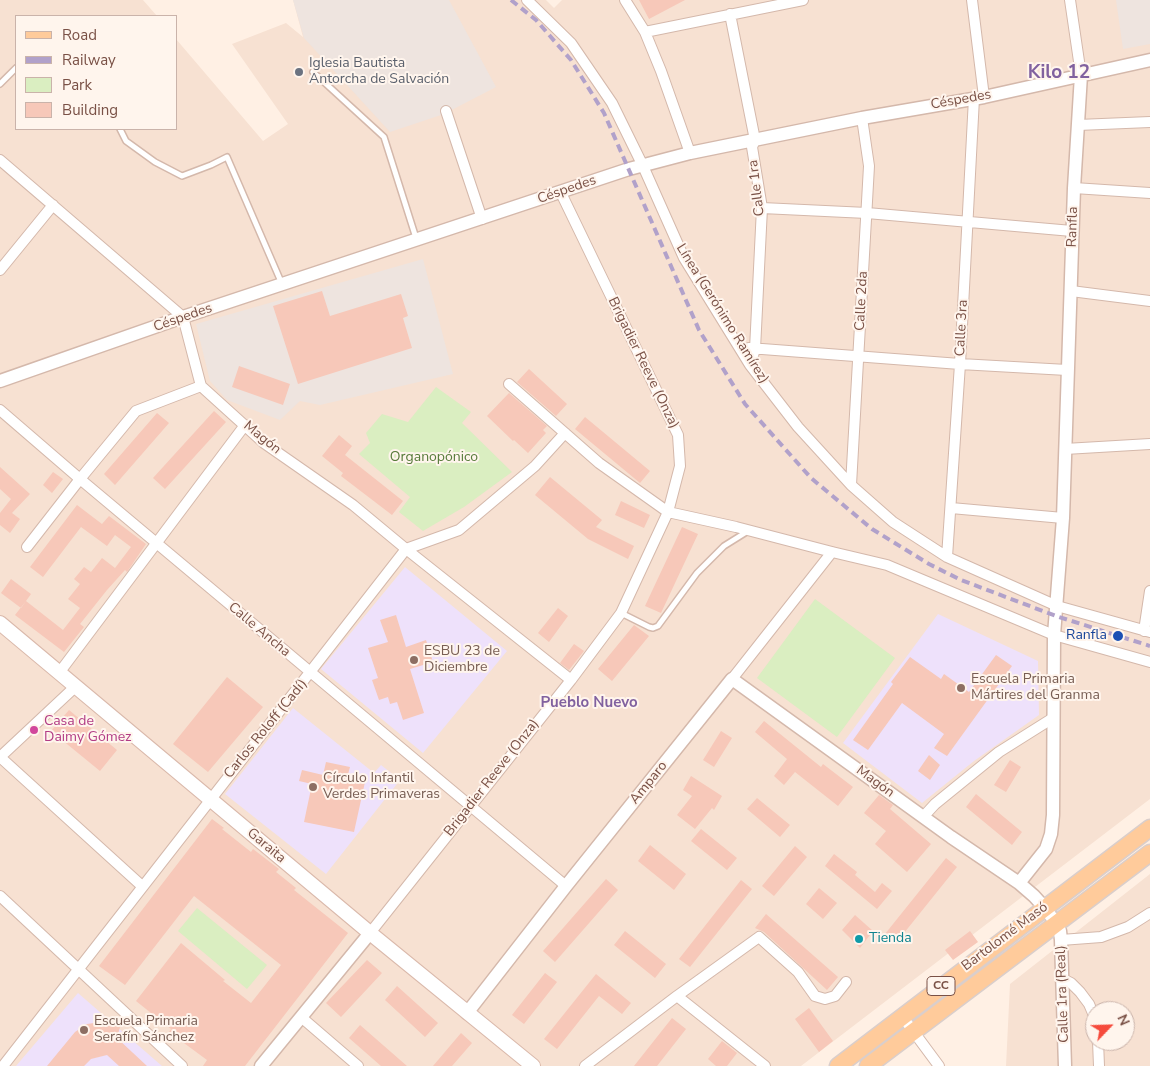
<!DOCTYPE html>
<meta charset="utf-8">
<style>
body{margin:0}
#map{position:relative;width:1150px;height:1066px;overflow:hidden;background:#fff0e4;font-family:"Nunito Sans",sans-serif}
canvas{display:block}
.legend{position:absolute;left:15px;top:15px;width:162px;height:115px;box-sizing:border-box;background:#fff5ed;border:1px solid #cab3aa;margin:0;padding:6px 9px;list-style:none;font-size:15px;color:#7a5146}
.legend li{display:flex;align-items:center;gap:10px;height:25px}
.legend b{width:25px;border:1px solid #cab3aa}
.north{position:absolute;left:1085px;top:1001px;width:50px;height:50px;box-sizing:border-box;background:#fff5ed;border:1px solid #cab3aa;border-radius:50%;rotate:66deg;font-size:14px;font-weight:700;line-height:20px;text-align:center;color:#7a5146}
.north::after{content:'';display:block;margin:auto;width:18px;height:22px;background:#f64b3c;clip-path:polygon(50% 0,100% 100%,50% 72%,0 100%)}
</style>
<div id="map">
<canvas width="1150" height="1066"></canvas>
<ul class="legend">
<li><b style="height:6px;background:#ffcb9b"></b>Road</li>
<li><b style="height:6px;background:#b1a1ca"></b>Railway</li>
<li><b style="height:14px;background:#daeec1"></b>Park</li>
<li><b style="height:14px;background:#f7c8b9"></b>Building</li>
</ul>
<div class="north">N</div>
</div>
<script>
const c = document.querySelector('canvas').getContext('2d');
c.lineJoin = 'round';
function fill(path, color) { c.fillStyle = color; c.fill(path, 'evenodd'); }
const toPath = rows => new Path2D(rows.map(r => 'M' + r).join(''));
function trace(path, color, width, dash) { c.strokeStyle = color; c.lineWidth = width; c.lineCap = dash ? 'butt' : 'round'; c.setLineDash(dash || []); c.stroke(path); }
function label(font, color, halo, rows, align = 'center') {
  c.font = font + ' "Nunito Sans",sans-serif'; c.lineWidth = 4; c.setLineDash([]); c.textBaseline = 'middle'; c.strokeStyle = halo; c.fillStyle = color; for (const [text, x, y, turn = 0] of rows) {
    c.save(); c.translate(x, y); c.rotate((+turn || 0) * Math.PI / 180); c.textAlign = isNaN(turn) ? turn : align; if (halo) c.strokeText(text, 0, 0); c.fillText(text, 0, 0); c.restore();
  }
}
const residential = toPath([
 [0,0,143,0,157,16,16,16,16,129,176,129,176,39,263,141,288,124,232,44,286,23,303,37,293,0,546,0,554,8,562,0,1150,0,1150,799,801,1066,0,1066],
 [1150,874,1150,1066,1006,1066,1010,984],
 [1095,1011,1125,1011,1125,1041,1095,1041]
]);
const industrial = toPath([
 [293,0,449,0,496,87,444,114,390,132,304,38],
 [1116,0,1150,0,1150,44,1123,49],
 [423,259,453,374,320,405,300,401,280,420,227,400,210,381,196,324]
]);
const education = toPath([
 [405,567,507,651,423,753,321,669],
 [938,614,1038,661,1039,715,974,761,922,803,843,743],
 [293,708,374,773,381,765,400,780,326,874,225,794],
 [78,993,162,1066,16,1066]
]);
const green = toPath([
 [436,387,471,412,462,423,512,472,464,507,423,531,399,512,410,497,359,454,370,443,366,433,382,414,408,422],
 [815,599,895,658,837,737,757,678],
 [197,908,267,965,247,989,178,931]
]);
const building = toPath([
 [639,0,685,0,649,19],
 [322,291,330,316,401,294,408,316,403,318,412,348,298,384,273,306],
 [239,366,290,384,283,405,232,387],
 [529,369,567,404,556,416,517,382],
 [509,393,547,426,543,430,546,433,528,453,514,440,513,441,487,416],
 [214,411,226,422,165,489,153,478],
 [157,413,169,423,115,485,104,474],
 [585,417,650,471,640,483,575,429],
 [339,435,352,446,345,455,403,501,392,515,341,476,343,473,322,456],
 [0,467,30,494,12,513,20,519,10,533,0,525,0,513,11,499,0,489],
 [53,472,63,479,52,493,43,485],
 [550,477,602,520,596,527,634,546,628,559,588,539,535,495],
 [621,501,650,515,644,528,615,515],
 [77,505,102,524,109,516,146,544,127,572,125,570,107,590,80,624,84,627,64,652,15,615,26,601,63,630,80,608,68,599,80,584,74,579,84,567,91,572,102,558,115,568,131,547,115,535,107,546,81,527,43,577,30,567],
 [682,527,698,534,661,613,645,606],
 [11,579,31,594,21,608,1,593],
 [558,608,568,616,549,642,538,633],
 [396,615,406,647,426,640,433,662,410,669,424,713,403,720,397,702,390,704,388,697,379,700,372,680,378,678,368,648,388,642,380,620],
 [634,625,649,636,612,681,598,669],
 [574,644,584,651,569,670,560,663],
 [996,655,1012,666,947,756,934,748,944,734,902,703,868,750,853,740,893,684,891,682,910,657,941,679,944,674,969,692],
 [227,677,263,707,208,772,173,744],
 [69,710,117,750,100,771,51,731],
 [764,721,821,767,823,764,853,787,838,806,795,772,784,785,774,776,787,759,755,732],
 [721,731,732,738,714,767,703,760],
 [929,755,940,765,930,780,918,771],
 [1010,760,1021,767,1006,792,994,785],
 [326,762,350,767,347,778,365,782,354,832,304,822,312,784,299,781,302,770,323,775],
 [691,776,722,796,714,810,712,808,695,829,677,815,692,796,683,790],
 [976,794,1022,832,1012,845,966,807],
 [879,795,893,805,890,809,931,844,907,872,875,844,886,831,864,813],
 [757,798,790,825,780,837,747,809],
 [212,819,224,828,222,829,251,852,253,849,279,869,276,872,296,888,294,890,348,933,245,1066,203,1066,207,1060,169,1032,171,1029,136,1001,181,943,225,980,223,981,251,1003,281,965,194,896,125,985,99,966],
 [701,829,737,858,727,870,691,841],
 [650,845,686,874,674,890,638,861],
 [795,846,807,857,774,896,762,886],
 [834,854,857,872,855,875,875,892,882,883,892,891,877,909,825,866],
 [946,858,957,867,896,943,885,934],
 [606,879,618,890,555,962,543,951],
 [741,880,752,889,690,967,679,959],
 [819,888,837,903,823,919,806,904],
 [766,914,838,977,827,990,764,932,755,928],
 [855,915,873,931,860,948,842,930],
 [625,931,666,964,655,978,614,945],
 [970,931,978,942,953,960,945,950],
 [367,960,382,973,341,1017,326,1003],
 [545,973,557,982,524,1024,512,1015],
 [596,974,631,1003,622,1014,599,996,557,1049,544,1039],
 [397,986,438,1023,425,1037,385,1000],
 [809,1008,833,1041,819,1052,795,1019],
 [672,1018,686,1029,657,1066,634,1066],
 [101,1022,120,1027,117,1038,147,1066,119,1066,107,1055,91,1059,84,1066,47,1066,75,1032,87,1024],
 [360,1025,407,1066,381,1066,349,1038],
 [461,1033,472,1043,452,1066,433,1066],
 [722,1041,737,1053,727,1066,716,1066,708,1059]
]);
const service = toPath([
 [313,72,384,137,416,238],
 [0,84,16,68],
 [120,129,126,141,155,162,182,176,211,165,227,157,282,284],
 [621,613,649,627,653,628,658,626,697,573,724,546,748,531]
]);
const minor = toPath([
 [527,0,571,43,612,103,643,166,684,258,750,365,798,427,851,485,893,522,947,557,1057,606,1150,632],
 [625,0,645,32,661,71,690,153],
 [972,0,984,97],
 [1070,0,1081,75],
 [730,14,755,140,752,147,762,208,755,349,750,365],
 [645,32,803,0],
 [446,111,482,219],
 [1078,125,1150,122],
 [0,160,183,317,201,386,264,443,353,505,406,549,571,680],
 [1074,188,1150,193],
 [762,208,867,213,1072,231],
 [0,270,53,205],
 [1071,291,1150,301],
 [749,348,960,364,1067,370],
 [509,384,599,463,668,512,736,527,832,552,887,565,1054,635,1150,662],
 [0,410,80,479,566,886],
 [1065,449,1150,444],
 [851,485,869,166,862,118],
 [951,508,1063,518],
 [27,547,80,479,136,411,201,386],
 [947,557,960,364,974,98],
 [1144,631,1150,591],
 [59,673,245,425],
 [732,679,832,552],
 [0,757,142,886],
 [0,757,75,687],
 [923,817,935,804,999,752,1053,718],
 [0,896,182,1066],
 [370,933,571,680,621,613,668,512,680,466,678,435,561,193],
 [1061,940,1101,937,1128,927,1150,913],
 [1063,979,1071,983,1080,992,1089,1004,1095,1018],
 [677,996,765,1066],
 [902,1016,939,1066],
 [301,1017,358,1066],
 [1098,1041,1099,1066],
 [3,1066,406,549,459,530,535,466,565,433],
 [585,1066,677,996,759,937,798,972,815,996,825,999,835,996,846,982]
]);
const tertiary = toPath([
 [0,381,183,317,629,169,690,153,862,118,984,97,1150,60],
 [1019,883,1046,849,1051,834,1053,815,1054,635,1063,518,1074,188,1081,75],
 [467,1013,566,886,732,679,951,837,1019,883,1034,896,1044,907,1056,923,1060,931,1061,940,1065,1066],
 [261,1066,370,933]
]);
const secondary = toPath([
 [0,623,370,933,533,1066]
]);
const primary = toPath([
 [838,1066,1150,828],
 [868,1066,1150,853]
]);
const rail = toPath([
 [511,0,536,20,571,60,604,113,699,330,745,404,811,478,872,529,929,564,961,580,1056,616,1150,646]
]);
const markers = [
 [299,72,5,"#6b7280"],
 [1118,636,6,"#1a4fb4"],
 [414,660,5,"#8d6e63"],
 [961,688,5,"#8d6e63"],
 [34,730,5,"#d1479c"],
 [313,787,5,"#8d6e63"],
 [859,939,5,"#0f9aa8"],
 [84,1030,5,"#8d6e63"]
];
const shields = [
 [941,986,28]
];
const shieldNames = [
 ["CC",941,986]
];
const worshipNames = [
 ["Iglesia Bautista",309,64],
 ["Antorcha de Salvación",309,80]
];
const streetNames = [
 ["Céspedes",961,100,-10],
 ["Calle 1ra",757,188,-97],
 ["Céspedes",567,190,-19],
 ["Ranfla",1073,227,-88],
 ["Calle 2da",862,301,-87],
 ["Línea (Gerónimo Ramírez)",722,314,58],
 ["Céspedes",183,318,-19],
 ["Calle 3ra",962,328,-87],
 ["Brigadier Reeve (Onza)",643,363,64],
 ["Magón",262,438,39],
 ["Calle Ancha",259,630,40],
 ["Carlos Roloff (Cadí)",266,729,-51],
 ["Brigadier Reeve (Onza)",492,778,-52],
 ["Magón",875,782,36],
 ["Amparo",649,783,-51],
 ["Garaita",266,846,40],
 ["Bartolomé Masó",1005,937,-37],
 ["Calle 1ra (Real)",1063,994,-92]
];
const parkNames = [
 ["Organopónico",434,458]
];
const transitNames = [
 ["Ranfla",1107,636]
];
const educationNames = [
 ["ESBU 23 de",424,652],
 ["Diciembre",424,668],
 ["Escuela Primaria",971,680],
 ["Mártires del Granma",971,696],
 ["Círculo Infantil",323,779],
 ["Verdes Primaveras",323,795],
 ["Escuela Primaria",94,1022],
 ["Serafín Sánchez",94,1038]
];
const hotelNames = [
 ["Casa de",44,722],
 ["Daimy Gómez",44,738]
];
const cultureNames = [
 ["Tienda",869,939]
];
const neighbourhoodNames = [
 ["Pueblo Nuevo",589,703]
];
const districtNames = [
 ["Kilo 12",1059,73]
];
fill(residential, '#f7e1d2');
fill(industrial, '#eee4df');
fill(education, '#eee1fb');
fill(green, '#daeec1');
fill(building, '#f7c8b9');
trace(service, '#d4b8ab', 8);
trace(minor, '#d4b8ab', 12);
trace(tertiary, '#d4b8ab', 15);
trace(secondary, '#dab9ab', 16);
trace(primary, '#dacecb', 19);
trace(service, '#fff', 5);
trace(minor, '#fff', 10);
trace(tertiary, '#fff', 12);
trace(secondary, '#fff', 14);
trace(primary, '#ffcb9b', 16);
trace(rail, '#b1a1ca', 4, [8, 5]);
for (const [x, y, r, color] of markers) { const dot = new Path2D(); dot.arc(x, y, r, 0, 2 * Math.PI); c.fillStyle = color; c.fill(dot); trace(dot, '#fff5ed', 2); }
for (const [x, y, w] of shields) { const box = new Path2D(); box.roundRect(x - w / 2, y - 9.5, w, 19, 4); c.fillStyle = '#fff5ed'; c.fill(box); trace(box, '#7a5146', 1); }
label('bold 12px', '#7a5146', null, shieldNames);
label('14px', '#5b616d', '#fff5ed', worshipNames, 'left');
label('14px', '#7a5146', '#fff5ed', streetNames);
label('14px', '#577b3a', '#fff5ed', parkNames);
label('14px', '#164399', '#fff5ed', transitNames, 'right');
label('14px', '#785e54', '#fff5ed', educationNames, 'left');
label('14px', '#b23c85', '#fff5ed', hotelNames, 'left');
label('14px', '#0d838f', '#fff5ed', cultureNames, 'left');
label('bold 15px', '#81619f', '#fff5ed', neighbourhoodNames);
label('bold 19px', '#81619f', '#fff5ed', districtNames);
</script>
